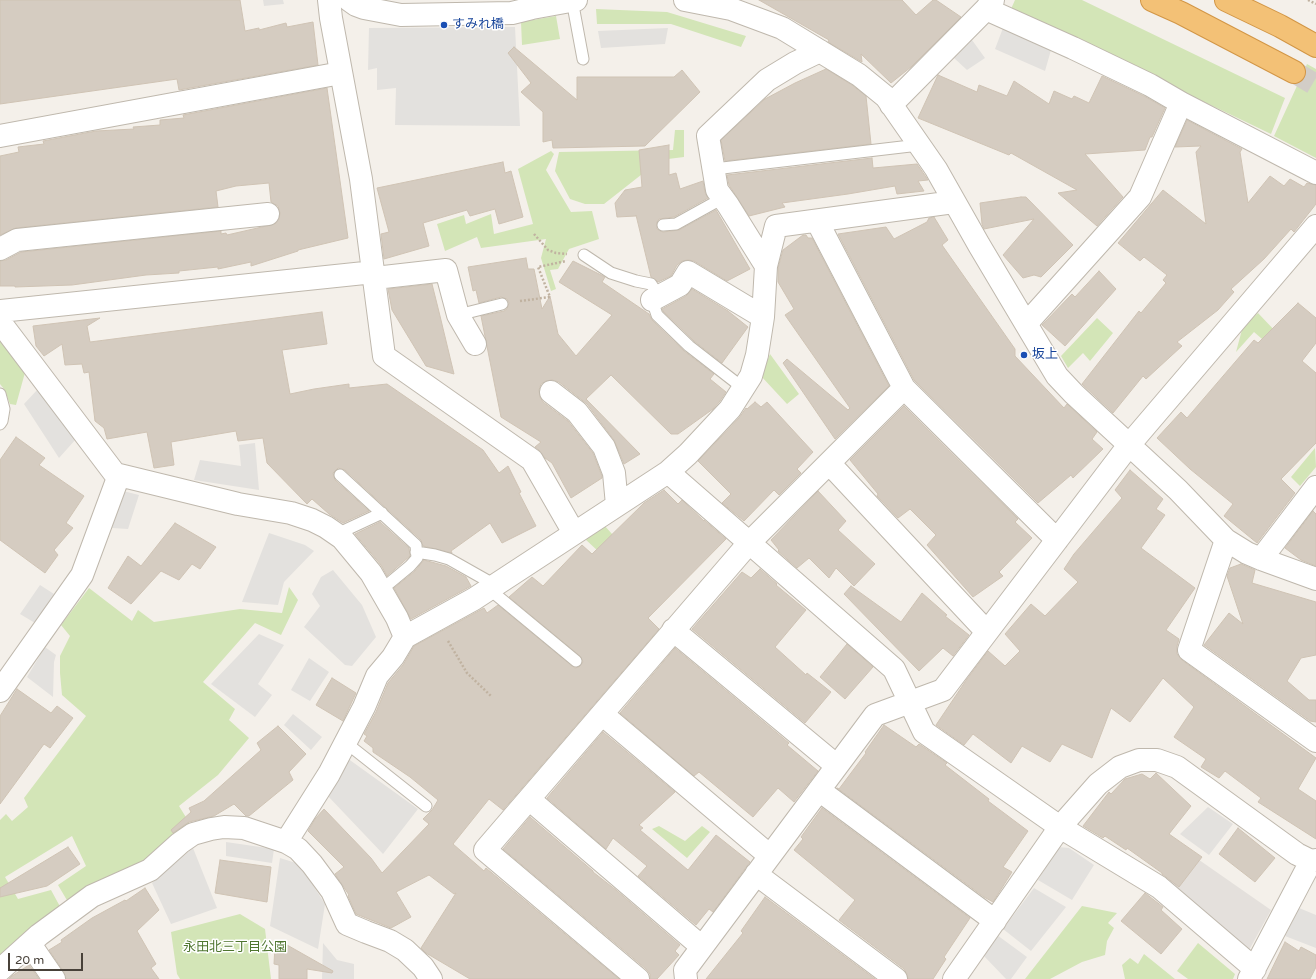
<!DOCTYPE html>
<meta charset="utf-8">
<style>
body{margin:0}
#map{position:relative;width:1316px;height:979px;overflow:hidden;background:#f4f0ea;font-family:"Varela Round",sans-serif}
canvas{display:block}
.scale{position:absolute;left:8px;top:953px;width:75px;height:18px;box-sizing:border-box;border:2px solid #484139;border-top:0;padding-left:5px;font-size:12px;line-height:14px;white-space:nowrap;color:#484139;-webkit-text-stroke:3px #fff;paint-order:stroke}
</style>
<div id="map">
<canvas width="1316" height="979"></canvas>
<div class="scale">20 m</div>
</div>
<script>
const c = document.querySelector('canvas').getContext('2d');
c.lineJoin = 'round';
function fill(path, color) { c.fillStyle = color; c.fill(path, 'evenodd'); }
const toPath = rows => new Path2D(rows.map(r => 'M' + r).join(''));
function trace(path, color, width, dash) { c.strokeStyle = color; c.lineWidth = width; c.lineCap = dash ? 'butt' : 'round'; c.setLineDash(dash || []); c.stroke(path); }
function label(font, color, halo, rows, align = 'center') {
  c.font = font + ' "Varela Round","Noto Sans JP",sans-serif'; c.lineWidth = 3; c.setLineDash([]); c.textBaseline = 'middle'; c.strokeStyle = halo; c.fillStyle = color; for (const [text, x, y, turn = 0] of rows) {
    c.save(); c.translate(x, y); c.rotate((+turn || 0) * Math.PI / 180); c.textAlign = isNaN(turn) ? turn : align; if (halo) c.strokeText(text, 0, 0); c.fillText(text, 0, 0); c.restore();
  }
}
const industrial = toPath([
 [1192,855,1271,910,1248,952,1169,880]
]);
const green = toPath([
 [1015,0,1082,0,1285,98,1271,134,1011,9],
 [596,9,667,12,746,36,741,47,671,24,597,24],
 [556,16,560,39,522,45,521,22],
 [1307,64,1316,69,1316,158,1274,136],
 [675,130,684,130,684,157,660,160,604,204,585,204,570,199,555,171,559,152,673,150],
 [551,151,554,154,546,170,571,212,592,211,599,239,569,249,558,269,550,270,556,289,551,291,541,258,546,239,481,248,477,237,445,251,437,224,464,215,466,224,491,214,494,234,533,224,518,169],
 [1258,313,1297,354,1291,364,1254,332,1236,352,1243,326],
 [1097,318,1113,333,1090,361,1083,353,1068,368,1061,356],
 [0,340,26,369,16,405,10,404,4,389,0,384],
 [770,354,799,394,787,404,761,376],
 [1315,448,1316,467,1300,486,1291,477],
 [604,525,629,553,626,577,585,539],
 [289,587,298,600,281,635,255,623,203,682,235,709,229,720,249,738,218,775,179,806,192,827,145,863,68,902,58,885,86,866,72,836,5,877,18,899,51,890,63,912,0,960,0,820,6,814,12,821,28,807,24,798,86,716,62,695,60,673,60,656,70,636,61,625,89,588,132,621,138,610,154,622,240,609,282,613],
 [659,826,685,841,702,826,710,832,687,858,652,829],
 [1082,906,1117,913,1108,923,1114,928,1107,941,1105,955,1082,962,1050,979,1025,979],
 [240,914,265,929,271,979,180,979,177,974,171,932],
 [1198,943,1235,974,1233,979,1188,979,1177,971],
 [1144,954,1175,979,1125,979,1122,965,1130,958,1138,964]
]);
const parking = toPath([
 [263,0,283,0,284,4,264,6],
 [515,27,520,126,395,125,396,88,377,90,377,68,368,70,369,28],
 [668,28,665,44,601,48,598,31],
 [1003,28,1051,50,1045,71,995,49],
 [972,40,985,58,967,70,954,58],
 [38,389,76,439,59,458,24,404],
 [255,443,259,490,194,480,200,460,241,466,239,445],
 [123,491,139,495,128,529,112,528],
 [269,533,305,545,314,551,284,582,278,605,242,602],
 [333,570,362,605,376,637,352,666,345,665,304,627,320,606,312,594,321,577],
 [40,585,54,594,35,623,20,614],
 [259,634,284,645,258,684,272,695,255,717,211,684],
 [45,647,56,655,54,662,53,697,27,677],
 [309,658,329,672,310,701,291,690],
 [293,714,322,737,311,750,284,725],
 [347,758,418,809,383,854,326,794],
 [1208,807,1233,824,1209,855,1180,834],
 [226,842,274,849,272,863,226,856],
 [1058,847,1069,848,1094,865,1072,900,1038,880],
 [193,848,217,908,171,924,152,883],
 [280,858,296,863,307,876,325,904,318,949,270,926],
 [1034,888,1066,907,1031,951,1003,929],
 [1299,908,1316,915,1316,948,1285,936],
 [997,935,1027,957,1011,979,1006,979,983,955],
 [323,943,337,960,354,964,354,979,322,979]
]);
const building = toPath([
 [0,0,240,0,245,31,259,28,259,30,286,23,287,27,313,22,318,65,179,90,177,79,0,104,0,0],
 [759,0,902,0,916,15,933,0,936,0,961,17,911,67,891,83,861,54,862,62,828,42,829,40,759,0],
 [514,47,577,100,577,77,674,77,682,70,700,92,645,146,553,148,552,140,543,142,543,112,521,92,531,83,508,53,514,47],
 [826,69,852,85,866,96,871,144,725,161,721,140,765,99,795,83,826,69],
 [938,75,977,92,979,85,1007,96,1014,81,1049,104,1054,91,1072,99,1074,96,1089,103,1102,76,1144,96,1165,108,1152,137,1150,137,1145,150,1085,154,1123,197,1097,226,1058,193,1077,190,1011,153,1009,155,918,118,938,75],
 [327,88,348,238,298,250,298,251,251,266,251,262,218,269,218,267,179,271,179,273,146,275,72,285,15,287,15,286,0,286,0,261,6,260,21,252,221,231,221,234,226,233,227,235,275,224,279,219,280,213,278,206,271,202,269,183,236,186,216,191,218,207,16,228,0,235,0,156,19,152,18,147,44,144,43,141,96,131,134,129,133,127,160,125,160,120,184,118,183,115,327,88],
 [1187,120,1242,149,1240,152,1248,203,1270,176,1284,186,1290,179,1304,187,1307,183,1316,185,1316,204,1294,232,1291,229,1264,259,1231,289,1234,292,1218,310,1177,342,1182,346,1146,379,1143,376,1113,413,1082,384,1139,311,1141,313,1166,283,1163,280,1167,275,1144,257,1140,261,1118,243,1163,190,1206,224,1196,152,1201,146,1175,147,1187,120],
 [669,145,669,175,676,173,680,189,703,181,705,192,708,198,674,217,659,219,657,222,657,229,663,232,679,230,716,210,750,269,727,281,694,261,688,260,682,261,677,265,671,276,658,282,656,280,651,277,636,215,636,216,617,217,615,203,625,190,642,187,639,150,669,145],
 [872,158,873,168,917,164,928,180,918,181,924,191,897,194,895,186,848,194,782,203,785,207,749,216,729,185,727,175,872,158],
 [503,162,505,173,511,171,523,217,499,224,495,209,470,216,467,210,423,223,429,246,384,259,381,234,389,232,377,188,503,162],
 [1021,197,1026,197,1073,245,1041,277,1034,275,1023,278,1003,255,1034,219,984,229,982,224,980,203,1021,197],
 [934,217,948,240,942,245,1015,349,1015,356,1064,408,1067,404,1097,432,1092,439,1103,449,1073,478,1071,475,1038,503,914,380,838,234,886,227,894,239,927,222,929,218,934,217],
 [803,235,806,235,808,238,812,238,889,386,835,439,783,363,787,359,848,410,850,408,785,315,794,309,778,282,778,268,783,250,803,235],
 [526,258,528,269,534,269,542,309,550,296,558,334,576,356,612,315,559,282,573,261,605,277,602,282,649,314,652,320,684,351,714,374,710,379,726,392,720,401,713,409,678,434,671,434,611,375,586,399,640,454,624,464,614,440,587,404,559,382,552,380,546,381,541,384,539,390,540,397,543,402,568,421,593,453,602,476,602,478,571,498,552,463,545,458,539,450,535,447,541,442,501,417,481,316,504,311,507,309,509,303,507,299,501,297,479,303,476,290,473,291,468,267,526,258],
 [1099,271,1116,289,1065,346,1042,325,1072,294,1075,297,1099,271],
 [432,284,440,316,454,374,426,366,392,310,388,289,432,284],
 [692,289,728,311,748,327,722,363,694,341,663,311,662,309,686,296,692,289],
 [1298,303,1316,318,1316,343,1302,361,1316,373,1316,443,1281,479,1295,493,1257,543,1224,516,1233,504,1190,469,1157,438,1181,412,1187,418,1254,340,1258,343,1298,303],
 [322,312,327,344,282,350,290,394,314,389,349,384,349,388,387,384,483,450,499,473,508,466,521,492,519,493,536,526,502,543,490,523,451,551,452,553,423,546,421,540,386,508,345,470,338,468,333,473,335,480,369,511,343,523,329,514,312,499,307,504,267,463,263,438,238,441,236,431,171,442,174,465,154,468,147,432,107,439,104,428,95,421,89,372,84,373,82,364,65,365,62,344,44,356,36,346,33,326,100,318,87,326,90,342,322,312],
 [755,402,761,407,767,402,813,452,797,469,801,473,779,495,774,490,744,521,722,503,731,494,698,461,739,418,746,408,747,409,755,402],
 [904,406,1018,519,1015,522,1032,538,999,572,1003,576,973,597,927,545,936,535,910,509,898,518,877,496,878,494,850,460,904,406],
 [16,437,45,458,39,465,84,496,66,523,73,528,54,550,58,555,45,573,0,540,0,460,16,437],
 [1130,470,1163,499,1156,509,1165,515,1141,548,1195,588,1166,630,1179,639,1177,646,1177,654,1182,660,1316,758,1298,789,1316,801,1316,839,1258,802,1261,798,1225,771,1219,778,1201,767,1206,759,1174,737,1194,707,1163,678,1130,722,1111,708,1092,758,1062,744,1050,762,1022,746,1011,763,973,734,964,745,936,725,967,679,988,651,1005,666,1020,651,1005,634,1031,604,1045,616,1078,582,1064,569,1074,554,1122,498,1115,490,1130,470],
 [664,490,678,504,682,500,704,521,704,520,726,539,648,618,659,629,503,810,489,799,453,844,484,871,486,868,619,979,470,979,426,953,421,948,456,893,454,894,429,875,396,892,411,917,391,928,356,914,348,896,349,895,335,874,344,867,308,831,315,819,324,809,371,858,382,873,429,824,423,819,432,810,438,800,410,777,373,752,373,748,364,741,367,736,364,734,376,712,388,683,403,665,414,646,484,608,487,613,498,605,572,666,575,668,579,667,583,662,580,656,509,597,532,577,543,586,582,545,592,554,644,503,664,490],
 [818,491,846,521,838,530,875,564,854,586,836,568,829,578,809,558,797,568,778,551,779,550,771,540,818,491],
 [1313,511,1316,514,1316,566,1301,560,1285,548,1313,511],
 [380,522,409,548,410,556,387,576,381,565,355,534,380,522],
 [175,523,216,547,200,569,192,564,179,580,161,571,131,604,108,588,128,556,141,566,175,523],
 [424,560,446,566,466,577,471,586,411,619,394,588,415,571,424,560],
 [1241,564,1255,570,1252,583,1316,602,1316,655,1301,658,1287,681,1309,700,1316,700,1316,722,1310,721,1204,645,1229,613,1243,624,1227,576,1230,568,1241,564],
 [760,569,777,584,776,585,806,610,775,647,806,675,807,673,831,692,805,723,692,629,742,572,751,578,760,569],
 [851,586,901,622,922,593,947,615,945,616,969,635,953,656,943,648,919,671,844,594,851,586],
 [847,644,873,667,845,699,820,677,847,644],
 [675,648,789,743,787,745,818,771,794,802,778,788,753,817,699,772,694,776,620,713,675,648],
 [332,678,356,693,343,721,316,705,332,678],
 [17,689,51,713,57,706,73,718,50,748,44,744,0,804,0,716,17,689],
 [884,725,916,747,919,744,947,763,945,765,989,799,988,801,1028,831,1003,867,1012,872,993,902,984,897,837,788,839,789,866,753,865,752,884,725],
 [278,726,306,754,289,772,293,780,249,816,246,816,234,804,214,816,189,822,173,833,171,830,191,812,189,808,204,801,261,750,257,743,278,726],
 [603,732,675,792,639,825,643,828,640,830,688,870,716,835,750,862,713,912,709,909,696,925,638,876,647,866,613,838,606,849,547,798,603,732],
 [1156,773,1191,806,1169,834,1202,857,1179,887,1162,874,1162,873,1127,848,1126,850,1105,836,1103,838,1083,826,1109,792,1111,794,1125,779,1142,774,1150,779,1156,773],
 [822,808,970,918,944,957,946,959,933,979,908,979,907,974,904,969,839,920,855,900,794,850,803,839,801,837,822,808],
 [530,817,593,871,593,872,616,890,680,945,675,951,679,955,657,979,650,979,650,974,646,969,503,849,530,817],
 [1238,828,1275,858,1255,882,1219,854,1238,828],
 [68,847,80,864,47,886,0,897,0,888,68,847],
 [220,860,271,867,267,902,215,893,220,860],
 [145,888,159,910,137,931,156,964,151,968,159,979,66,979,64,972,49,950,62,942,61,940,92,918,125,900,126,901,145,888],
 [1145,893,1163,907,1161,910,1182,929,1161,954,1121,921,1145,893],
 [765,897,875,979,706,979,743,933,741,931,765,897],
 [280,941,333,971,332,973,307,969,307,979,279,979,279,965,274,964,275,946,280,946,280,941],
 [1285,942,1299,951,1301,947,1316,955,1316,967,1310,979,1267,979,1285,942],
 [29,965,39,979,9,979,12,976,29,965]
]);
const highwayTunnel = toPath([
 [1294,72,1316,85]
]);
const path = toPath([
 [1308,0,1316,4],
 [534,234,548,250,556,253,567,254],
 [520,301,550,297,538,267,566,261],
 [448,641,467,673,491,696]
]);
const lane = toPath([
 [572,0,583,59],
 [714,169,919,145],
 [663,225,676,224,723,198],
 [584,255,611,273,636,281,651,284,659,296],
 [652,300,657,315,689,346,743,388],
 [458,315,502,304],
 [0,394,4,409,2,421,0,424],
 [340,475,416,545,417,558,410,566,381,590],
 [337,534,382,513],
 [416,552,435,555,449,559,495,585],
 [489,589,576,661],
 [345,742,426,806]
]);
const street = toPath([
 [329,0,331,18,361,179,384,356,532,460,574,533],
 [349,0,356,5,364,8,401,15,512,13,532,8,576,0],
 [685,0,731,9,782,28,859,75,886,97,936,169,979,245,1057,376,1074,394,1178,490,1226,540,1247,553,1261,559,1316,579],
 [986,9,1073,48,1150,85,1181,103,1316,173],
 [891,105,986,9,993,0],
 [0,136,341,73],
 [817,221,904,388,1057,540],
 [0,249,17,240,268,214],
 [766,266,728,205,717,190,708,136,767,80,795,63,820,51],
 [375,278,446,270,458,315,475,344],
 [652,300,680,285,688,272,763,317],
 [0,311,374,272],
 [0,322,115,474,238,504,291,513,312,520,326,527,342,538,371,573,397,618,405,637],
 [1026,324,1140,197,1181,103],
 [551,392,577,412,604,447,614,473,617,505],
 [829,463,987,632],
 [668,472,894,669,924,732,1060,827,1159,887,1255,969],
 [1226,540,1189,650,1316,741],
 [1261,559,1316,487],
 [673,630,837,766],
 [0,691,82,575,119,475],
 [602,714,770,856],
 [819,790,995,921],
 [529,799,702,947],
 [286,842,329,774,364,707,377,676,393,657,405,637,474,599,668,472,688,454,730,409,751,376,757,355,763,317,766,266,776,226,954,202],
 [756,874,896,979],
 [30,944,54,979],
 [0,970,39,935,92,896,150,870,180,843,193,834,211,829,224,827,244,828,286,842,298,849,312,864,332,891,347,924,366,932,390,941,405,950,423,967,431,979],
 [638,979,485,850,749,543,904,388],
 [686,979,685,970,875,715,943,690,1129,445,1316,226],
 [954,979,1060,827,1098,784,1120,767,1139,760,1157,760,1177,767,1297,854,1311,861,1316,860],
 [1249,979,1311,861]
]);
const highway = toPath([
 [1152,0,1181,13,1294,72],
 [1226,0,1280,26,1316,46]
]);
const markers = [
 [444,25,4,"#1a4fb4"],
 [1024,355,4,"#1a4fb4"]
];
const transitNames = [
 ["すみれ橋",452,25],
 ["坂上",1032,355]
];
const parkNames = [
 ["永田北三丁目公園",235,948]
];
fill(industrial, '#e4e0dc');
fill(green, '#d3e5b7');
fill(parking, '#e3e1de');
fill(building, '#d5ccc1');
trace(building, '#cfc3b4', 1);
trace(highwayTunnel, '#d2cdc7', 22, [22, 11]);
trace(lane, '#bfb8ad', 13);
trace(street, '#bfb8ad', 24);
trace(highway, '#d29646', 24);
trace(path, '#c0b2a0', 2.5, [2, 2]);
trace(lane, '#fff', 11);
trace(street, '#fff', 22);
trace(highway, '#f3c176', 22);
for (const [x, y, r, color] of markers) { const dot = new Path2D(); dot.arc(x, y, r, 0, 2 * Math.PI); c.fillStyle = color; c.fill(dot); trace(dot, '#fff', 1.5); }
label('13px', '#164399', '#fff', transitNames, 'left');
label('13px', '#4f7630', '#fff', parkNames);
</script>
